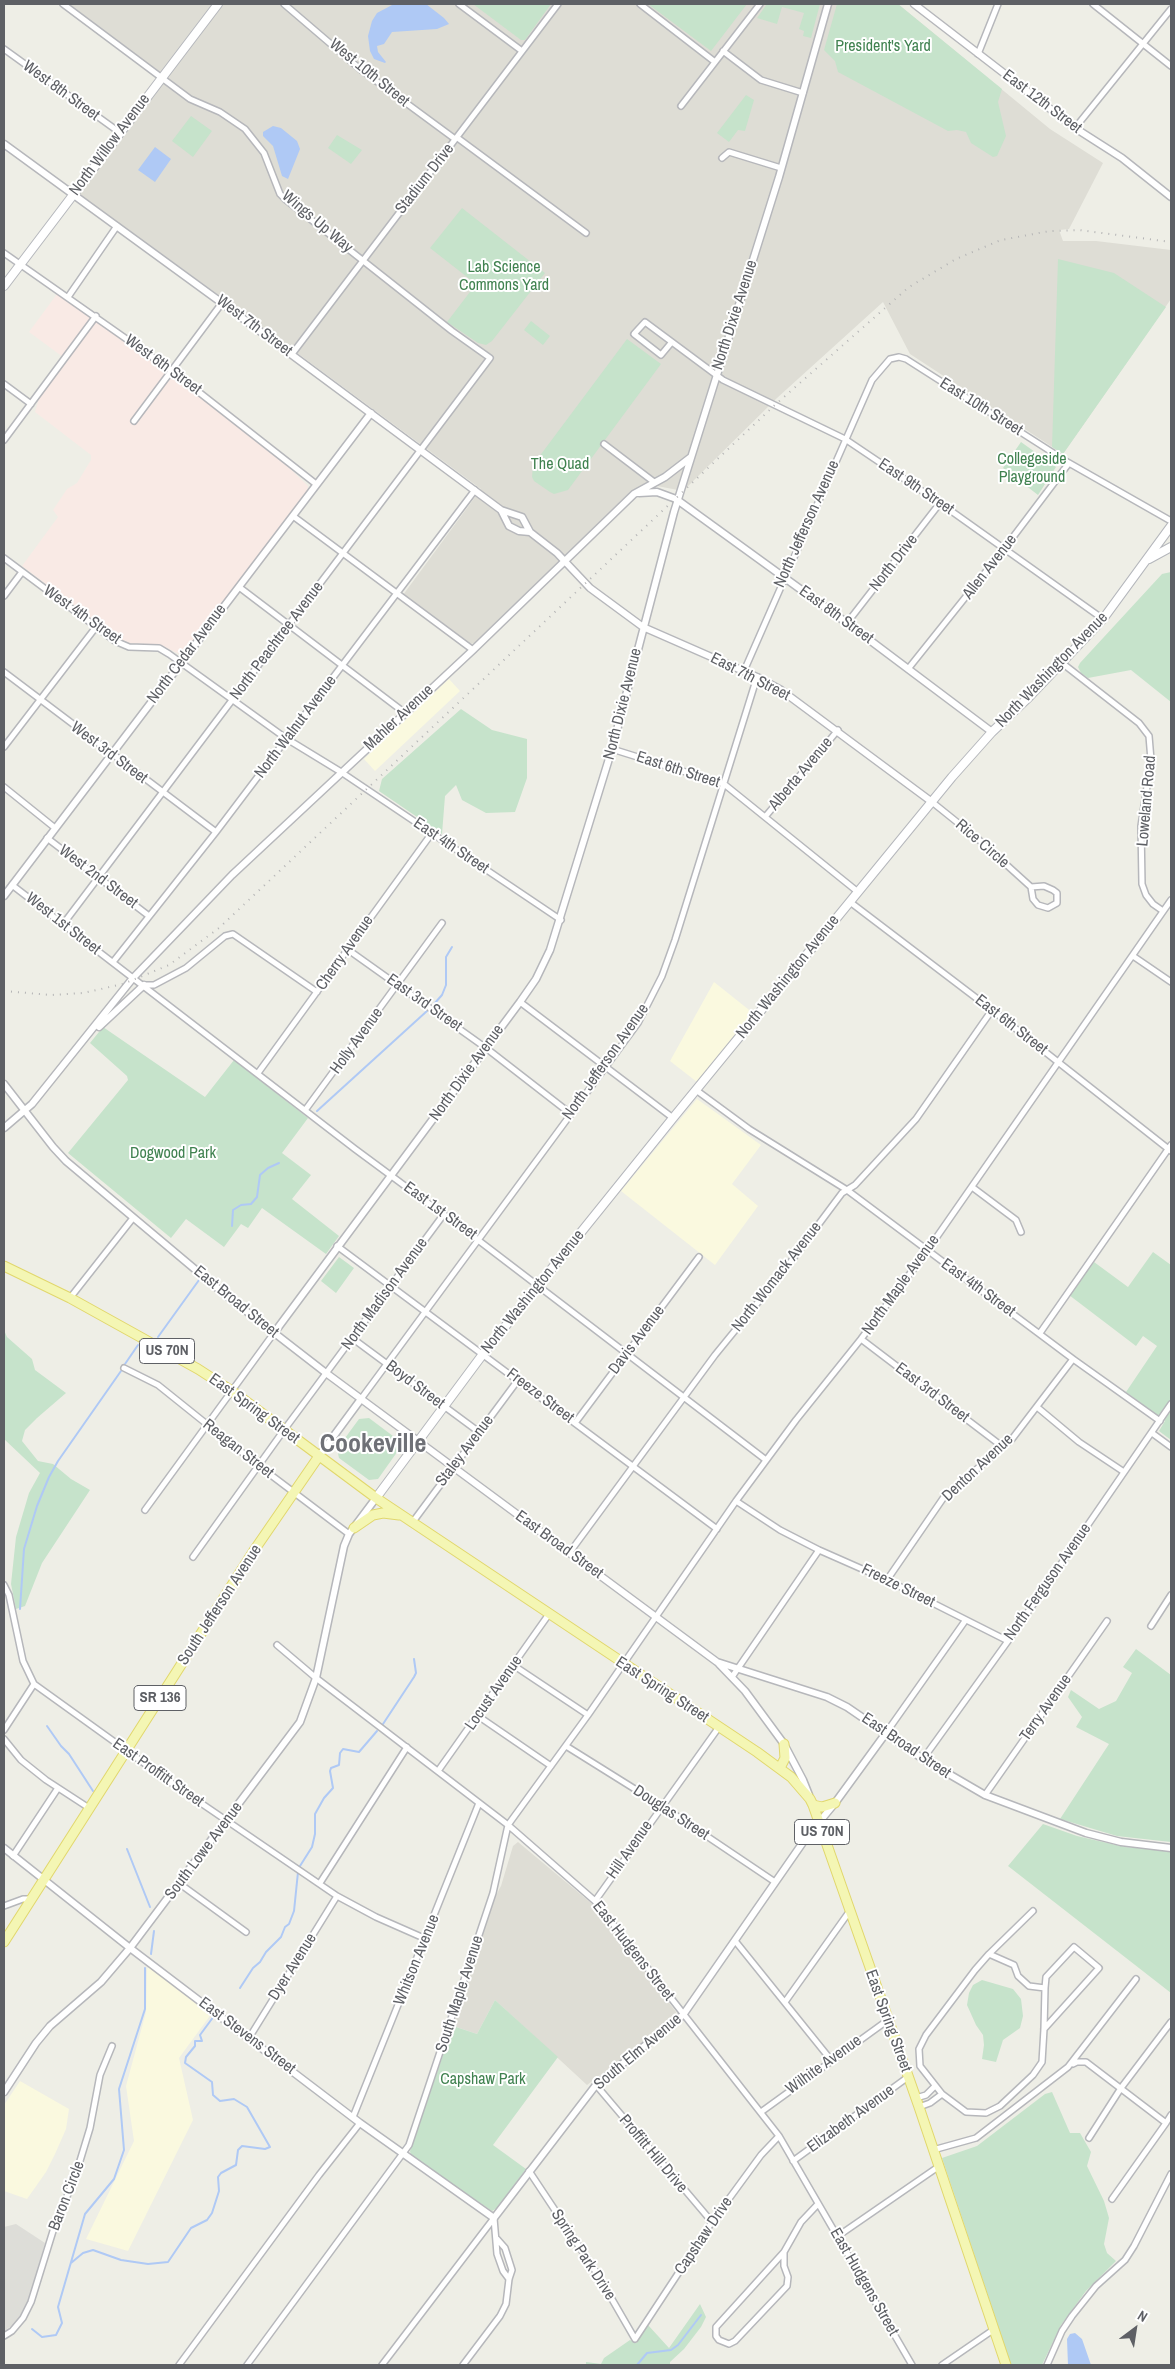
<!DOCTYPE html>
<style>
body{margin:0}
#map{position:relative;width:1175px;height:2369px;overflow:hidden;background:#eeeee6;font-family:"Archivo Narrow",sans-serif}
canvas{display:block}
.frame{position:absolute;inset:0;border:5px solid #5e6065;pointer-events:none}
.north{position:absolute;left:1110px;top:2304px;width:50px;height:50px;-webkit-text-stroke:4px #fff;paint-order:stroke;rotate:31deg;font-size:14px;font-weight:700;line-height:20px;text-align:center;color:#5e6065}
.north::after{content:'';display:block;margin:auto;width:18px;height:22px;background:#5e6065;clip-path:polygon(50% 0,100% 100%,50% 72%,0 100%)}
</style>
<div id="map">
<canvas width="1175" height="2369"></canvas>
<div class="frame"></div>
<div class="north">N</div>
</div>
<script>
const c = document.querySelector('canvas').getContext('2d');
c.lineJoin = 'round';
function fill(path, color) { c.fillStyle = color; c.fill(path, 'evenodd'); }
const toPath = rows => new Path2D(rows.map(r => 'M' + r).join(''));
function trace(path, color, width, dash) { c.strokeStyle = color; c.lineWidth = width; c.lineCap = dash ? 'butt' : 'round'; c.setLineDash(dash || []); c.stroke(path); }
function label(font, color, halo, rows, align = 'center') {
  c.font = font + ' "Archivo Narrow",sans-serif'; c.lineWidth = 4; c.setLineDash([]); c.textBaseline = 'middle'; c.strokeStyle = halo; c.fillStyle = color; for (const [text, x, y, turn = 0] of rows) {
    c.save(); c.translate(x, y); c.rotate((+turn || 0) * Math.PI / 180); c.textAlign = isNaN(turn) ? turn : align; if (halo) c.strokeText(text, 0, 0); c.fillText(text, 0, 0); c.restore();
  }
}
const commercial = toPath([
 [449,679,460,691,375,771,364,759],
 [714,982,753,1013,697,1082,670,1061],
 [697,1099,761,1145,732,1184,758,1206,715,1265,621,1191],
 [149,1966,212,2013,179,2058,193,2120,128,2251,86,2239,134,2141,126,2086,146,2012,147,1969],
 [20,2081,69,2109,66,2129,55,2154,46,2172,27,2199,4,2191,4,2105]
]);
const industrial = toPath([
 [16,2224,45,2243,27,2307,17,2322,4,2331,4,2227]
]);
const education = toPath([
 [69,4,898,4,1050,129,1103,163,1069,229,1059,230,1063,241,1096,241,1171,250,1171,299,1063,454,910,354,883,302,777,398,683,491,657,486,630,492,477,643,469,644,403,595,481,489,227,301,78,194,166,77],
 [518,1842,597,1908,676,2012,673,2020,587,2085,495,2000,477,2034,453,2026,493,1901,501,1886,513,1846]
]);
const medical = toPath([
 [57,294,178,378,279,458,308,486,307,492,185,651,179,654,161,645,130,643,119,639,22,566,58,517,53,510,67,489,77,483,91,460,91,455,35,412,39,398,67,360,29,332]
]);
const green = toPath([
 [473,4,551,4,525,40,521,40],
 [648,4,747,4,711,51],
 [767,4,820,4,811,38,803,36,804,31,799,29,804,13,782,7,777,24,757,18],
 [837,4,898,4,1002,89,998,102,1006,136,997,156,993,157,971,143,966,132,957,130,948,131,838,72,835,61,824,50],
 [746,95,754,100,745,131,738,130,729,142,717,133],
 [191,116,212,131,193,157,172,141],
 [337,135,362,150,351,164,328,148],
 [462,208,545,273,492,341,486,345,478,343,447,322,476,284,430,248],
 [1058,259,1114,273,1166,307,1063,454,1052,447],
 [531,321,550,336,543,345,524,330],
 [627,339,661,364,568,490,554,494,550,492,534,481,532,477,533,465],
 [1021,442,1056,467,1038,495,1003,468],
 [1171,572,1171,702,1131,670,1088,678,1081,673,1078,667,1080,663,1162,574],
 [461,709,492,730,527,739,527,778,515,812,486,813,462,800,456,785,445,796,442,834,379,791,382,779],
 [103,1027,205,1097,234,1060,308,1118,282,1153,311,1175,292,1199,339,1236,326,1254,262,1208,248,1228,241,1224,224,1247,186,1219,171,1238,68,1153,128,1080,127,1076,90,1043],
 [1153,1252,1171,1265,1171,1440,1159,1431,1165,1421,1126,1392,1157,1346,1143,1336,1136,1346,1069,1295,1094,1262,1128,1287],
 [339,1257,354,1268,336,1293,321,1281],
 [4,1330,7,1337,32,1359,35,1370,66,1393,37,1418,25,1430,22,1441,38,1461,53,1464,71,1479,90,1490,42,1563,25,1606,16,1609,11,1584,16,1537,29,1493,40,1473,4,1439],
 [369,1418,397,1439,400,1448,378,1479,369,1480,339,1458,337,1449,359,1419],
 [1136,1649,1171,1675,1171,1842,1117,1836,1060,1819,1109,1744,1076,1727,1082,1717,1068,1697,1071,1690,1099,1709,1116,1701,1132,1673,1123,1667],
 [1043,1824,1077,1836,1125,1847,1171,1851,1171,1993,1008,1866],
 [982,1980,1013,1989,1021,1999,1023,2016,1020,2028,1003,2040,996,2062,982,2059,984,2045,983,2035,976,2025,967,2005,969,1993,973,1985],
 [495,2000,558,2057,493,2145,526,2169,497,2208,492,2211,411,2156,410,2151,453,2026,477,2034],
 [1052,2092,1070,2133,1080,2133,1091,2152,1087,2166,1104,2201,1109,2218,1104,2244,1107,2253,1116,2261,1086,2291,1061,2325,1042,2365,1011,2365,942,2158,977,2146,1045,2094],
 [700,2304,706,2317,701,2327,684,2349,670,2362,670,2365,586,2365,586,2362,601,2364,604,2358,630,2340,636,2343,648,2325,669,2348]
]);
const water = toPath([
 [394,4,426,4,444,18,449,24,437,29,392,32,384,44,377,46,378,52,386,62,385,63,374,59,370,51,368,36,372,21,377,13],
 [273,126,281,128,297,141,300,149,288,179,282,176,273,146,263,136,263,132],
 [155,147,171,159,155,182,138,170],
 [1075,2333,1082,2339,1091,2365,1068,2365,1067,2339,1070,2334]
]);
const stream = toPath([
 [434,1004,442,995,446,985,446,957,452,947],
 [317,1111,427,1011],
 [232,1226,233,1210,241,1205,251,1204,257,1197,260,1175,268,1168,279,1163],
 [158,1337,199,1280],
 [125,1364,138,1345],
 [20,1609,24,1549,37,1506,49,1477,58,1461,121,1371],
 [383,1724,414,1677,416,1673,414,1659],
 [47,1726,61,1746,69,1754,93,1791],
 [127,1849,150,1907],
 [300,1866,312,1847,315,1834,315,1814,324,1798,333,1788,330,1771,331,1768,339,1765,340,1753,343,1749,359,1752,377,1731],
 [151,1954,154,1931],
 [240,1988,253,1968,260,1962,266,1952,281,1937,285,1927,289,1924,294,1911,298,1872],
 [71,2263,83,2253,93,2250,121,2260,148,2264,168,2262,191,2228,207,2220,212,2213,219,2191,218,2177,221,2173,236,2165,238,2150,242,2146,265,2149,270,2147,247,2107,234,2099,220,2101,213,2095,212,2082,185,2063,186,2057,195,2046,195,2041,202,2041,200,2035,214,2016],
 [32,2329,42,2337,56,2335,62,2323,58,2307,85,2214,114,2179,124,2150,119,2089,145,2009,145,1968],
 [637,2365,647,2353,671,2350,678,2345,701,2315]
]);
const minor = toPath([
 [63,4,190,99,220,112,245,129,264,153,280,194,285,199,452,331,490,358,64,923],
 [284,4,360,69,455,139],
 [459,4,522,51],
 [640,4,715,62],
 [1093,4,1171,66],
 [4,49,119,132],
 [723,51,761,80,803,93],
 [978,54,998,4],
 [681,106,760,4],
 [1075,128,1171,9],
 [459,139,586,233],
 [722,158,729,152,781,168],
 [4,253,172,371,316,484],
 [68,297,117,226],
 [671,343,661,355,634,334,645,322,723,380,845,439,940,503,1103,619],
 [292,354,558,4],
 [4,384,31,404],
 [134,421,222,303],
 [4,440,96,316],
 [604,444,654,482],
 [293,516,473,650],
 [4,558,115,641,129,647,159,648,169,654,287,739,341,772,561,920],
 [239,587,405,713],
 [4,596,22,572],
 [847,623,940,503],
 [1062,663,1139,723,1149,736,1151,760,1141,826,1142,884,1146,895,1153,904,1163,911],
 [908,669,1004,549,1069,463],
 [744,671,872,380,890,359,899,357,906,359,1069,463,1171,521],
 [4,672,216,832],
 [4,747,96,627],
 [612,749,724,784,858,892],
 [4,787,55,828],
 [932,802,978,839,1031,887,1033,899,1038,905,1048,908,1057,903,1057,893,1053,890,1044,886,1031,887],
 [765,817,838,730],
 [47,838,149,916],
 [12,885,355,1149,478,1240,766,1460],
 [850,902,992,1010,1171,1151],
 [347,949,486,1048,571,1114],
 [1133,956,1171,982],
 [113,962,216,832,475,490],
 [144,985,154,985,186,968,225,936,233,934,317,992],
 [520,1002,673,1118],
 [258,1073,432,833],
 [696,1090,749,1129,847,1190,1073,1359,1160,1421],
 [306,1109,442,923],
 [972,1187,1016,1220,1021,1232],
 [337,1246,717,1529],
 [70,1298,133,1218],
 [1040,1333,1171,1145],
 [352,1338,479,1432],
 [861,1339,1003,1447],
 [124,1368,158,1385,259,1466,349,1534],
 [361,1399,638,1023,662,976,675,940,757,677],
 [1037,1407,1079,1442,1124,1472],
 [575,1423,699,1257],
 [1152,1433,1171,1447],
 [736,1501,780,1530,819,1550,887,1580,1008,1641],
 [145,1510,274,1333],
 [412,1523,518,1380],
 [570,1552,715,1355,786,1268,842,1193,855,1185,916,1119,992,1010],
 [193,1557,284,1430,444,1214],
 [887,1580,944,1497,1012,1439,1073,1359],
 [4,1585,9,1595,23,1661,34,1684,173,1784,337,1896,376,1917,426,1939],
 [1151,1626,1171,1595],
 [277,1645,316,1678,508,1825,595,1901,779,2136,912,2365],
 [513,1665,588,1715],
 [732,1677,819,1550],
 [478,1716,551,1766],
 [4,1730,34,1684],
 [886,1733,965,1621],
 [4,1739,21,1760,46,1780,89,1808],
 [566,1746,662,1806,775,1882],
 [923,1759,1008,1641,1171,1404],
 [438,1771,549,1614],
 [985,1795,1107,1621],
 [13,1856,58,1788],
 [320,1883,407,1747],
 [180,1884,246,1932],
 [595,1901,719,1727],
 [4,1906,23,1899,32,1899],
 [736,1942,831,2060],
 [989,1954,1033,1911],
 [785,2002,849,1912],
 [1044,2029,1099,1968,1074,1947,1046,1977,1045,1988,1044,2029,1042,2062,1033,2075,1000,2106,986,2113,966,2112,942,2094,920,2066,919,2049,926,2035,975,1970,989,1954,1014,1965,1018,1976,1029,1986,1045,1988],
 [249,2038,337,1896],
 [1073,2064,1077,2062,1086,2062,1166,2123,1171,2115],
 [596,2085,712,2222],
 [916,2098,926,2095,935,2086],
 [919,2107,930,2103,942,2094],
 [761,2112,888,2020],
 [353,2117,479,1803],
 [1089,2138,1121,2088,1171,2022],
 [933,2150,976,2138,1068,2067,1136,1979],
 [793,2161,908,2077],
 [529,2171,598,2275,635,2339,712,2222,761,2155,779,2136],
 [1112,2199,1166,2123],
 [494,2218,497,2254,503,2271,509,2279],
 [838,2236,938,2167],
 [784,2252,716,2327,716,2336,719,2340,729,2344,735,2341,787,2286,788,2277,784,2266,784,2252,801,2222,818,2204],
 [4,2336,12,2331,23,2318,31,2302,53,2231,76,2174,90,2128,100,2075,112,2046],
 [179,2365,319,2175,360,2123],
 [247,2365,409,2145,493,1893,508,1825,588,1715,736,1501,796,1420,861,1339,927,1251,1171,900],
 [382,2365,494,2218],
 [463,2365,500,2316,506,2304,509,2279,512,2270,505,2248,497,2239],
 [942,2365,993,2330],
 [1047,2365,1062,2331,1072,2316,1096,2286,1125,2260,1134,2246,1171,2174]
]);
const tertiary = toPath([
 [914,4,1075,128,1122,158,1171,197],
 [4,144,222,303,501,510,522,517,530,532,519,531,509,526,501,510],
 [639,493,657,492,676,499,847,623,992,732],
 [530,532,557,553,590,588,643,627,757,677,781,690,932,802],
 [4,896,371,413],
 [99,1027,144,985],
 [4,1084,53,1147,66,1161,228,1297,326,1373,717,1662,827,1697,847,1707,923,1759,985,1795,1086,1833,1121,1842,1171,1848],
 [4,1128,32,1104,133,978,232,875,473,650,634,494,665,477,691,457],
 [274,1333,520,1002,536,979,550,950,612,749,674,512,779,177,828,4],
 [319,1456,361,1399],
 [719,1664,745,1691,784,1744,803,1780,809,1795],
 [4,1848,130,1948,360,2123,494,2218,596,2085,683,2015,806,1838,835,1803,886,1733],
 [4,2092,36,2043,50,2026,101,1982,130,1948,300,1722,316,1678,344,1546,349,1534,376,1498]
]);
const secondary = toPath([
 [4,286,218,4],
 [1149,559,1171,547],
 [376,1498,483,1354,673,1118,952,777,992,732,1029,697,1103,619,1171,526]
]);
const primary = toPath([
 [4,1266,70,1298,198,1369,232,1391,376,1498,757,1752,791,1777,810,1799,813,1805,919,2107,1006,2365],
 [354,1528,373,1515,383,1513,399,1515],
 [780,1768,785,1758,784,1744],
 [813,1805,822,1807,835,1803],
 [806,1838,819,1837,825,1840],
 [4,1942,255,1549,319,1456]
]);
const rail = toPath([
 [4,991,51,995,83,993,123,984,169,965,219,928,776,404,909,287,956,259,1001,240,1050,231,1079,230,1171,242]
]);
const shields = [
 [167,1351,55],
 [160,1698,52],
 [822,1832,55]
];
const shieldNames = [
 ["US 70N",167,1351],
 ["SR 136",160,1698],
 ["US 70N",822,1832]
];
const parkNames = [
 ["President's Yard",883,47],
 ["Lab Science",504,268],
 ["Commons Yard",504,286],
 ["Collegeside",1032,460],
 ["Playground",1032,478],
 ["The Quad",560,465],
 ["Dogwood Park",173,1154],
 ["Capshaw Park",483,2080]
];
const streetNames = [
 ["West 10th Street",369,73,39],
 ["West 8th Street",61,91,36],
 ["East 12th Street",1042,102,37],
 ["North Willow Avenue",110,145,-53],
 ["Stadium Drive",425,179,-52],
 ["Wings Up Way",317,222,40],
 ["North Dixie Avenue",735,315,-72],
 ["West 7th Street",254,326,37],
 ["West 6th Street",163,365,36],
 ["East 10th Street",981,407,32],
 ["East 9th Street",916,487,34],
 ["North Jefferson Avenue",807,524,-66],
 ["North Drive",894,563,-52],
 ["Allen Avenue",990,567,-52],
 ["West 4th Street",82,615,35],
 ["East 8th Street",836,615,36],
 ["North Peachtree Avenue",277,641,-53],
 ["North Cedar Avenue",187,654,-53],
 ["North Washington Avenue",1052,670,-46],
 ["East 7th Street",750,677,27],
 ["North Dixie Avenue",623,704,-76],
 ["Mahler Avenue",399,718,-43],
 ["North Walnut Avenue",296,727,-53],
 ["West 3rd Street",109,753,37],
 ["East 6th Street",678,770,18],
 ["Alberta Avenue",801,774,-50],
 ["Loweland Road",1147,801,-85],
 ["Rice Circle",982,844,41],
 ["East 4th Street",451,846,34],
 ["West 2nd Street",98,877,37],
 ["West 1st Street",63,924,38],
 ["Cherry Avenue",345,953,-55],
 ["North Washington Avenue",788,977,-51],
 ["East 3rd Street",424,1003,35],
 ["East 6th Street",1011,1025,38],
 ["Holly Avenue",357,1041,-54],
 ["North Jefferson Avenue",606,1062,-55],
 ["North Dixie Avenue",467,1073,-54],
 ["East 1st Street",440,1211,36],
 ["North Womack Avenue",777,1277,-52],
 ["North Maple Avenue",901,1285,-54],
 ["East 4th Street",978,1288,36],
 ["North Washington Avenue",533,1292,-51],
 ["North Madison Avenue",385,1294,-54],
 ["East Broad Street",236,1302,39],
 ["Davis Avenue",637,1340,-53],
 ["Boyd Street",415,1385,37],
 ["East 3rd Street",932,1393,37],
 ["Freeze Street",540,1396,37],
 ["East Spring Street",254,1409,36],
 ["Reagan Street",238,1449,38],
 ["Staley Avenue",465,1451,-53],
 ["Denton Avenue",978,1468,-43],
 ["East Broad Street",559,1545,36],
 ["North Ferguson Avenue",1048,1582,-55],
 ["Freeze Street",898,1586,26],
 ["South Jefferson Avenue",220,1605,-57],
 ["East Spring Street",662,1690,33],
 ["Locust Avenue",494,1693,-55],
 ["Terry Avenue",1046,1708,-55],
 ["East Broad Street",906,1746,34],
 ["East Proffitt Street",158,1773,35],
 ["Douglas Street",671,1813,33],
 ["Hill Avenue",630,1850,-55],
 ["South Lowe Avenue",204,1851,-53],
 ["East Hudgens Street",633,1951,52],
 ["Whitson Avenue",417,1960,-68],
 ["Dyer Avenue",293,1967,-58],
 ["South Maple Avenue",460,1994,-72],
 ["East Spring Street",888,2021,70],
 ["East Stevens Street",247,2036,37],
 ["South Elm Avenue",638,2052,-40],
 ["Wilhite Avenue",824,2065,-36],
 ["Elizabeth Avenue",851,2119,-36],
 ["Proffitt Hill Drive",653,2154,50],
 ["Baron Circle",67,2196,-69],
 ["Capshaw Drive",704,2236,-56],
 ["Spring Park Drive",583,2255,57],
 ["East Hudgens Street",864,2282,60]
];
const townNames = [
 ["Cookeville",373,1445]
];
fill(commercial, '#faf9df');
fill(industrial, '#ddddd8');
fill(education, '#deddd5');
fill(medical, '#f9eae5');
fill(green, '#c6e3cb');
fill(water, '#afc9f5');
trace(stream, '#afc9f5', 2);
trace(minor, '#b6b7bb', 8);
trace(tertiary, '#b6b7bb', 9);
trace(secondary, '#b5b7bc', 10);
trace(primary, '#e1d76c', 11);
trace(minor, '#fff', 5);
trace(tertiary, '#fff', 6);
trace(secondary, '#fff', 8);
trace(primary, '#f4f6b4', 9);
trace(rail, '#b4b4b5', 2, [1, 6]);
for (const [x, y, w] of shields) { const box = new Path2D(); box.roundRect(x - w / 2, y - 12.5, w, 25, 4); c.fillStyle = '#fff'; c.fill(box); trace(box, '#5e6065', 1); }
label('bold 15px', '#5e6065', null, shieldNames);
label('16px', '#408250', '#fff', parkNames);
label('16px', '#5e6065', '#fff', streetNames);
label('bold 26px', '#6f7177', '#fff', townNames);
</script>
